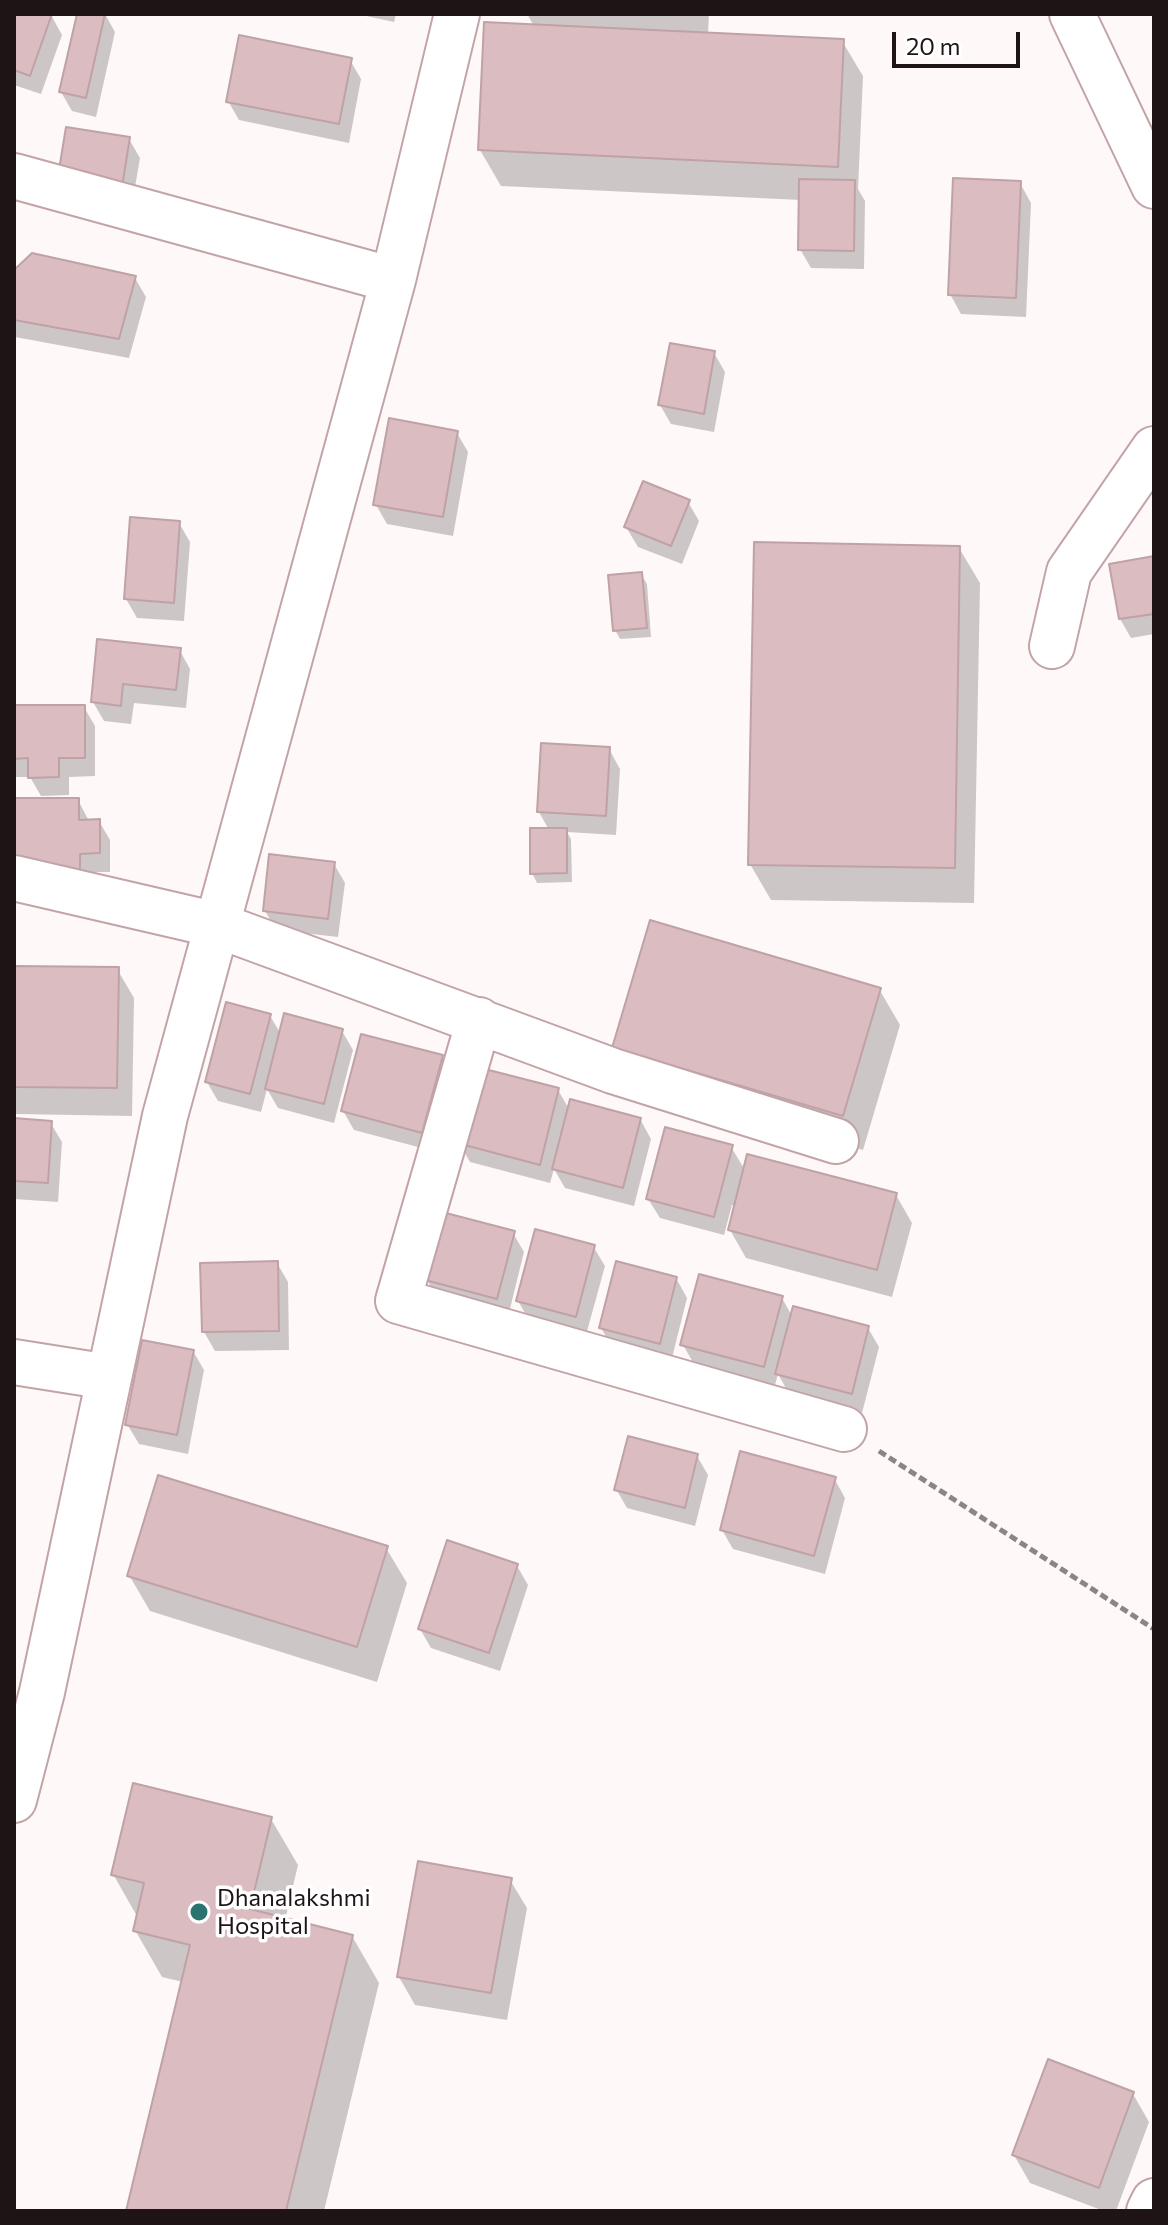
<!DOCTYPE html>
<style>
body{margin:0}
#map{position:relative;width:1168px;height:2225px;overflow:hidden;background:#fff8f9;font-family:Commissioner,sans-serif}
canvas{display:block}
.frame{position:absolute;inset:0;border:16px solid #1e1315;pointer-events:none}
.scale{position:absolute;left:892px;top:32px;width:128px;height:36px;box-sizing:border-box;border:4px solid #1e1315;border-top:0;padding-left:10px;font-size:24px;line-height:28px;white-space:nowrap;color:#1e1315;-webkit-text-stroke:6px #fff;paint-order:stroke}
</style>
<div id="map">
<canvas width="1168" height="2225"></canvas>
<div class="frame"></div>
<div class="scale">20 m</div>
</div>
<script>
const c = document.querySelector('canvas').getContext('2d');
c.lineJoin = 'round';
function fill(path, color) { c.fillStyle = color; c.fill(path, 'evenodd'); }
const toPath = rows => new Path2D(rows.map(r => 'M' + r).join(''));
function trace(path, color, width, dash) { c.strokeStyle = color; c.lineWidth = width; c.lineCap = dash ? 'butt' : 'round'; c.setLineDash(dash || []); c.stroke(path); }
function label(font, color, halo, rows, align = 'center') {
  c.font = font + ' Commissioner,sans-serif'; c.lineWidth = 7; c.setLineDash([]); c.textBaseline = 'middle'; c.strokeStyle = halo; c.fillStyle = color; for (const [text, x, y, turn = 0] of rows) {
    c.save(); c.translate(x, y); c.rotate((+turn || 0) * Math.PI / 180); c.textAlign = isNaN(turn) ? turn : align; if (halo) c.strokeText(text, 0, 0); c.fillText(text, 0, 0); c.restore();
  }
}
const shadow = toPath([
 [14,14,51,15,62,35,41,94,14,85],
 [79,14,105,14,115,32,96,117,72,111,61,92],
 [357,14,396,14,394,22],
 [527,14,709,14,708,34,842,41,863,76,858,189,865,201,864,269,811,268,800,249,801,200,501,186,480,150,534,26],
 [350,60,361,79,349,143,239,120,228,101],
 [129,139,140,158,132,205,71,195],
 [1020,183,1031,203,1026,317,961,314,950,294],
 [135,278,146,297,129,358,15,337,14,334,14,279],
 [714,353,725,372,714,432,671,424,660,405],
 [457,433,468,452,453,536,387,524,376,505],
 [688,502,699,521,682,564,638,547,626,527],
 [179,523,190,542,184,621,137,618,126,599],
 [959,548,980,583,974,903,771,900,750,864],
 [1154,558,1154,634,1131,638,1120,619],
 [641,574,647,584,651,637,620,639,615,630],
 [179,649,190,669,186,708,134,703,131,724,104,721,93,702],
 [14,707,84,707,95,726,95,776,69,777,69,795,41,796,30,777,14,777],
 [609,749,620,769,616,835,567,832,571,839,572,882,537,883,532,873,549,830,539,812],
 [78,800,89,821,99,821,110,840,110,872,89,872,90,888,27,889],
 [334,864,345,883,338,937,276,930,265,911],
 [14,968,117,969,134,998,132,1116,16,1114,14,1111],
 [879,989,900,1025,863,1150,635,1083,614,1047],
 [270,1016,281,1034,342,1031,353,1050,334,1123,278,1108,267,1089,261,1112,218,1101,207,1082],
 [442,1057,453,1076,433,1151,354,1130,343,1111],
 [558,1090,569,1109,640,1119,651,1139,634,1206,565,1188,554,1169,550,1183,470,1162,459,1143],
 [14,1120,50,1122,62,1142,58,1202,14,1199],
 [731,1147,745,1170,896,1195,912,1223,892,1297,746,1258,730,1230,736,1206,732,1205,724,1235,660,1218,648,1199],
 [513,1233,524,1252,508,1317,438,1299,427,1280],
 [593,1246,605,1266,586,1335,529,1320,518,1301],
 [277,1263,288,1282,289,1350,215,1351,204,1332],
 [676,1278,687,1298,671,1362,612,1347,601,1328],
 [782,1298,792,1316,868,1328,879,1347,862,1413,788,1392,778,1374,775,1385,694,1364,683,1345],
 [193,1351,204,1370,188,1454,139,1444,127,1424],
 [697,1456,708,1475,695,1526,627,1508,616,1489],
 [834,1478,845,1498,825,1574,733,1549,722,1530],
 [386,1548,407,1583,377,1682,150,1611,129,1575],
 [517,1566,528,1585,500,1671,431,1648,420,1629],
 [271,1819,298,1865,285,1920,352,1936,379,1983,324,2211,128,2211,183,1982,162,1977,135,1930,138,1918,113,1874],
 [510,1880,527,1908,507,2020,415,2005,399,1977],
 [1133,2094,1149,2122,1116,2211,1104,2211,1030,2183,1014,2155]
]);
const building = toPath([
 [14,14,52,14,30,76,14,70,14,14],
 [77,14,105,14,86,98,59,92,77,14],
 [484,22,844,39,838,167,478,150,484,22],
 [239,35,352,58,339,124,226,102,239,35],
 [66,127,130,137,122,187,58,176,66,127],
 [953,178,1021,181,1016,298,948,295,953,178],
 [799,179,855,180,854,251,798,250,799,179],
 [32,253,136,276,119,339,14,320,14,270,32,253],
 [670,343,715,351,704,414,658,405,670,343],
 [389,418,458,431,443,517,373,505,389,418],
 [643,481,690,500,671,546,624,527,643,481],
 [130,517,180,521,174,603,124,599,130,517],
 [754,542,960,546,955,868,748,865,754,542],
 [1154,556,1154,614,1119,619,1109,564,1154,556],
 [642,572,647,628,613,631,608,575,642,572],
 [97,639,181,648,176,690,123,684,121,706,91,702,97,639],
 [14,705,85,705,85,758,59,758,59,777,28,778,28,758,14,759,14,705],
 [541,743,610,747,606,816,537,812,541,743],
 [14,798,79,798,79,820,100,819,100,853,80,854,80,870,14,870,14,798],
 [530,828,567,828,567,873,530,874,530,828],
 [269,854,335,862,328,919,263,911,269,854],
 [650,920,881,988,843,1116,612,1048,650,920],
 [14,966,119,967,117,1088,14,1087,14,966],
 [226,1002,271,1014,250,1094,205,1082,226,1002],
 [284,1013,343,1029,324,1104,265,1089,284,1013],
 [361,1034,443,1055,422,1133,341,1111,361,1034],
 [477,1067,559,1088,540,1165,457,1143,477,1067],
 [570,1099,641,1118,623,1188,552,1169,570,1099],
 [14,1118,52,1121,48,1183,14,1181,14,1118],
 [665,1127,733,1145,714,1217,646,1199,665,1127],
 [747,1154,897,1193,877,1270,728,1230,747,1154],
 [442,1212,515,1231,497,1299,425,1280,442,1212],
 [535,1229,595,1245,576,1317,516,1301,535,1229],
 [278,1261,279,1331,202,1332,200,1263,278,1261],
 [616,1261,677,1277,660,1344,599,1328,616,1261],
 [699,1274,783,1296,764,1367,680,1345,699,1274],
 [793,1306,869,1326,852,1394,775,1374,793,1306],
 [142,1340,194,1350,177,1435,125,1425,142,1340],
 [628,1436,698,1454,685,1508,614,1490,628,1436],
 [740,1451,836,1477,814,1556,720,1530,740,1451],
 [158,1475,388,1546,357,1647,127,1576,158,1475],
 [447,1540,518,1564,489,1653,418,1629,447,1540],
 [133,1783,272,1817,250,1909,353,1935,286,2211,126,2211,190,1945,133,1931,144,1883,111,1875,133,1783],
 [418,1861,512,1878,491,1993,397,1977,418,1861],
 [1048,2059,1134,2092,1099,2188,1012,2155,1048,2059]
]);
const path = toPath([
 [879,1451,1154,1629]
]);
const minor = toPath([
 [14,176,393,280],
 [1052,646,1069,572,1154,449],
 [14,878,217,925,613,1071,836,1141],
 [479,1020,398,1301,844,1429],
 [14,1362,109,1377],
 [14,1800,42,1692,165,1116,393,280,457,14],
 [1149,2211,1154,2201]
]);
const major = toPath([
 [1072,14,1154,186]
]);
const markers = [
 [199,1912,10,"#2a736e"]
];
const poiNames = [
 ["Dhanalakshmi",217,1898],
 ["Hospital",217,1926]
];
fill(shadow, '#0003');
fill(building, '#dbbcc0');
trace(building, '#bfa2a6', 2);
trace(minor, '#c2a4a8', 48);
trace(major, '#c2a4a8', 48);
trace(path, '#8d8485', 5, [8, 4]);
trace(minor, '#fff', 44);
trace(major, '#fff', 44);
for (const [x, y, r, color] of markers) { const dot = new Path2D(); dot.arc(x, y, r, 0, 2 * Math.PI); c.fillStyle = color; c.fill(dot); trace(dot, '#fff', 3); }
label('24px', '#1e1315', '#fff', poiNames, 'left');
</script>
